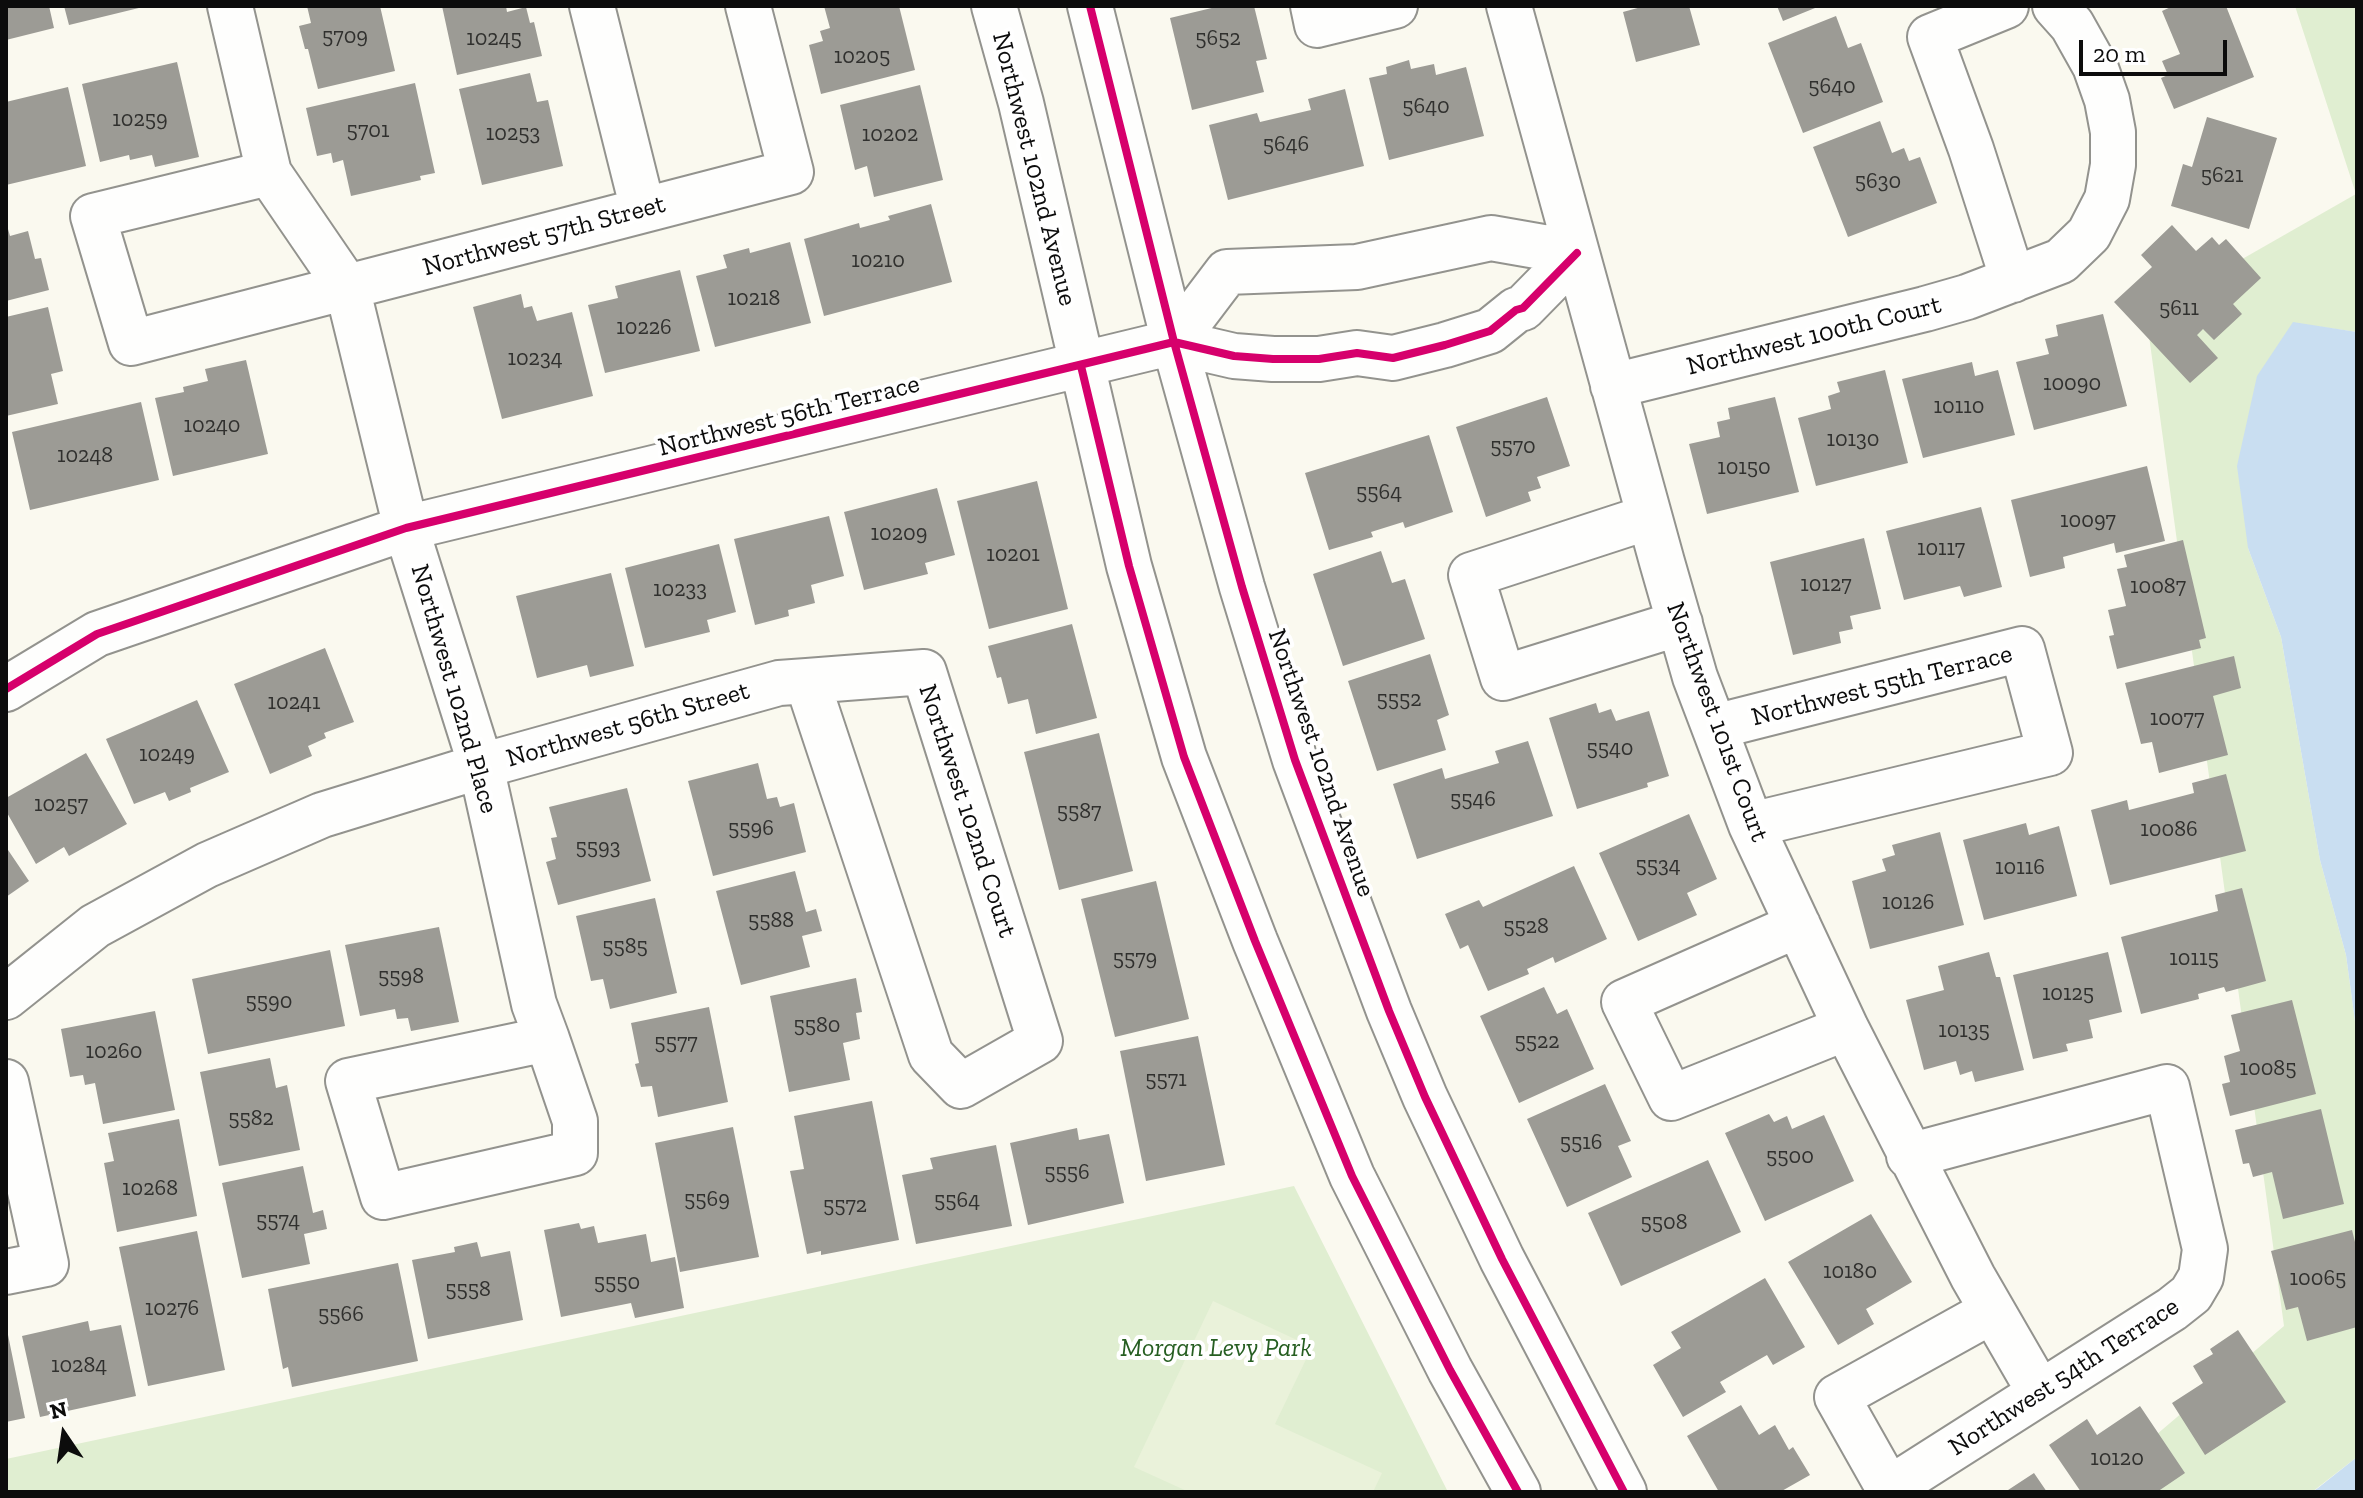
<!DOCTYPE html>
<style>
body{margin:0}
#map{position:relative;width:2363px;height:1498px;overflow:hidden;background:#faf9ef;font-family:"Zilla Slab",serif}
canvas{display:block}
.frame{position:absolute;inset:0;border:8px solid #0c0c0c;pointer-events:none}
.north{position:absolute;left:24px;top:1394px;width:80px;height:80px;-webkit-text-stroke:6px #fff;paint-order:stroke;rotate:347deg;font-size:22px;font-weight:700;line-height:32px;text-align:center;color:#0c0c0c}
.north::after{content:'';display:block;margin:auto;width:28px;height:36px;background:#0c0c0c;clip-path:polygon(50% 0,100% 100%,50% 72%,0 100%)}
.scale{position:absolute;left:2079px;top:40px;width:148px;height:36px;box-sizing:border-box;border:4px solid #0c0c0c;border-top:0;padding-left:10px;font-size:24px;line-height:28px;white-space:nowrap;color:#0c0c0c;-webkit-text-stroke:6px #fff;paint-order:stroke}
</style>
<div id="map">
<canvas width="2363" height="1498"></canvas>
<div class="frame"></div>
<div class="north">N</div>
<div class="scale">20 m</div>
</div>
<script>
const c = document.querySelector('canvas').getContext('2d');
c.lineJoin = 'round';
function fill(path, color) { c.fillStyle = color; c.fill(path, 'evenodd'); }
const toPath = rows => new Path2D(rows.map(r => 'M' + r).join(''));
function trace(path, color, width, dash) { c.strokeStyle = color; c.lineWidth = width; c.lineCap = dash ? 'butt' : 'round'; c.setLineDash(dash || []); c.stroke(path); }
function label(font, color, halo, rows, align = 'center') {
  c.font = font + ' "Zilla Slab",serif'; c.lineWidth = 8; c.setLineDash([]); c.textBaseline = 'middle'; c.strokeStyle = halo; c.fillStyle = color; for (const [text, x, y, turn = 0] of rows) {
    c.save(); c.translate(x, y); c.rotate((+turn || 0) * Math.PI / 180); c.textAlign = isNaN(turn) ? turn : align; if (halo) c.strokeText(text, 0, 0); c.fillText(text, 0, 0); c.restore();
  }
}
const green = toPath([
 [2295,6,2357,6,2357,332,2293,323,2248,548,2281,637,2320,860,2346,955,2357,1036,2357,1457,2312,1492,2089,1492,2284,1326,2146,314,2356,194],
 [1294,1186,1448,1492,6,1492,6,1459]
]);
const pitch = toPath([
 [1213,1301,1312,1347,1275,1424,1382,1473,1373,1492,1189,1492,1134,1467]
]);
const water = toPath([
 [2293,322,2357,332,2357,1036,2346,955,2320,860,2281,637,2248,548,2237,466,2257,376],
 [2357,1457,2357,1492,2312,1492,2318,1488]
]);
const building = toPath([
 [6,6,49,6,54,28,6,40],
 [64,6,143,6,143,7,69,25],
 [307,6,380,6,395,71,318,89,308,49,305,49,299,26,311,23],
 [442,6,506,6,507,12,526,7,530,23,534,22,542,56,457,75],
 [824,6,899,6,915,70,821,94,809,45,823,41,820,31,830,28],
 [1220,6,1254,6,1267,59,1256,61,1264,92,1192,110,1170,18],
 [1645,6,1689,6,1700,45,1636,62,1623,12],
 [1777,6,1820,6,1783,21],
 [2173,6,2226,6,2254,77,2174,109,2161,78,2168,75,2162,61,2180,54,2162,11],
 [1836,16,1848,48,1861,43,1883,102,1803,133,1768,43],
 [1409,60,1411,69,1434,64,1436,75,1466,67,1484,136,1389,160,1369,78,1387,74,1386,67],
 [177,62,199,157,155,167,152,155,130,160,129,155,100,162,82,84],
 [530,73,537,102,548,100,563,166,482,185,459,89],
 [415,83,435,173,420,176,421,180,351,196,343,160,333,163,331,153,317,156,306,108],
 [920,85,943,180,874,197,867,166,855,170,840,105],
 [68,87,86,166,6,185,6,102],
 [1345,89,1364,166,1228,200,1209,125,1257,113,1260,122,1311,110,1308,99],
 [2207,117,2277,138,2249,229,2171,206,2183,164,2192,167],
 [1880,121,1892,153,1904,148,1909,161,1920,157,1937,203,1848,237,1813,147],
 [931,204,952,282,824,316,804,239,859,223,860,228,890,220,888,216],
 [6,222,10,236,28,231,35,259,41,258,49,290,6,301],
 [2172,225,2196,251,2212,237,2219,245,2226,239,2261,278,2233,304,2242,314,2214,340,2203,329,2197,335,2218,358,2190,383,2114,302,2152,267,2141,255],
 [790,242,811,323,715,347,696,276,727,268,723,255,749,248,750,253],
 [680,270,700,351,605,373,588,305,618,298,615,286],
 [521,294,524,308,532,306,537,321,572,312,593,396,502,419,473,307],
 [48,307,63,371,51,374,58,404,6,416,6,317],
 [2103,314,2127,406,2034,430,2016,362,2049,354,2045,339,2058,336,2056,325],
 [246,360,268,454,173,476,155,398,184,392,183,387,208,381,205,369],
 [1972,362,1975,376,1998,370,2015,435,1923,458,1902,379],
 [1885,370,1908,463,1816,486,1798,418,1831,409,1828,396,1840,392,1837,382],
 [1547,397,1570,466,1537,477,1541,488,1528,492,1531,501,1486,517,1456,427],
 [1775,397,1799,492,1707,514,1689,444,1720,437,1717,422,1730,419,1728,408],
 [141,402,159,480,30,510,12,432],
 [1429,435,1453,512,1405,528,1403,522,1371,532,1373,537,1329,550,1305,473],
 [2147,466,2165,541,2116,553,2114,543,2063,557,2065,568,2030,577,2011,500],
 [1037,481,1068,609,989,629,957,501],
 [937,488,955,555,925,563,928,574,864,590,844,512],
 [1981,507,2002,587,1964,597,1960,586,1904,600,1886,531],
 [829,516,844,576,811,585,815,603,788,610,789,616,755,625,734,539],
 [1864,538,1881,609,1850,616,1853,629,1839,632,1841,643,1793,655,1770,562],
 [2183,540,2206,638,2199,640,2201,648,2117,669,2109,636,2114,635,2108,610,2126,606,2117,569,2127,567,2124,555],
 [719,544,736,612,707,620,710,632,645,648,625,568],
 [1381,551,1392,583,1405,579,1425,639,1343,666,1313,574],
 [611,573,634,666,590,677,587,665,537,678,516,596],
 [1072,624,1097,718,1036,734,1028,699,1008,704,1001,677,997,678,988,646],
 [325,648,354,722,324,733,326,738,308,746,312,756,270,774,234,684],
 [1430,654,1449,715,1437,720,1446,750,1377,771,1348,681],
 [2234,656,2241,688,2213,696,2228,755,2159,773,2152,742,2141,744,2125,683],
 [197,700,229,772,190,788,191,792,169,801,165,792,134,804,106,739],
 [1596,703,1599,713,1611,709,1616,721,1649,711,1669,776,1647,783,1648,787,1577,809,1549,718],
 [1099,733,1133,871,1059,890,1024,752],
 [1528,741,1553,816,1417,859,1393,784,1442,768,1445,779,1499,763,1495,751],
 [86,753,127,824,69,856,64,847,36,864,6,811,6,798],
 [758,763,767,799,777,797,780,807,794,803,806,852,713,876,688,781],
 [2226,774,2246,851,2110,885,2091,810,2127,800,2129,810,2194,793,2192,783],
 [627,788,651,881,558,905,546,862,556,859,551,838,557,837,549,807],
 [1689,814,1717,879,1687,893,1697,915,1638,941,1599,853],
 [2026,823,2029,835,2059,826,2077,896,1984,920,1963,840],
 [1940,832,1964,925,1870,949,1852,881,1886,871,1882,859,1895,855,1892,845],
 [6,847,29,881,6,897],
 [1574,866,1607,939,1555,963,1553,957,1527,969,1529,974,1488,991,1468,945,1460,949,1445,914,1479,900,1483,907],
 [795,871,806,912,816,909,822,931,802,936,810,967,741,985,716,891],
 [1156,881,1189,1019,1115,1037,1081,899],
 [2242,888,2266,981,2226,992,2224,987,2198,994,2199,999,2141,1014,2121,937,2218,911,2215,895],
 [655,898,677,993,610,1009,603,979,591,981,576,916],
 [439,927,459,1022,411,1031,408,1018,397,1019,395,1009,360,1016,345,945],
 [330,950,345,1026,208,1054,192,979],
 [1989,952,1996,977,2000,977,2024,1070,1975,1082,1972,1071,1960,1075,1956,1061,1924,1070,1906,1000,1944,990,1938,966],
 [2108,952,2122,1012,2089,1020,2093,1038,2066,1044,2068,1051,2033,1059,2013,975],
 [856,978,862,1012,856,1013,860,1039,843,1043,850,1080,789,1092,770,996],
 [1544,987,1557,1014,1567,1009,1594,1069,1519,1103,1480,1016],
 [2292,1000,2316,1094,2230,1116,2222,1084,2230,1082,2224,1056,2240,1051,2231,1015],
 [709,1007,728,1102,658,1117,652,1086,641,1087,635,1064,639,1063,631,1023],
 [155,1011,175,1110,103,1124,95,1083,85,1085,83,1075,70,1077,61,1029],
 [1198,1036,1225,1165,1146,1181,1120,1051],
 [270,1058,276,1088,287,1085,300,1150,219,1166,200,1072],
 [1605,1084,1631,1141,1618,1146,1632,1177,1567,1207,1527,1119],
 [872,1101,899,1240,821,1255,821,1251,807,1254,790,1171,804,1169,794,1116],
 [2321,1109,2344,1204,2283,1219,2272,1172,2253,1177,2249,1163,2243,1164,2235,1130],
 [1769,1114,1774,1122,1787,1116,1792,1129,1824,1115,1854,1181,1765,1221,1725,1133],
 [179,1119,197,1216,117,1232,104,1163,114,1161,108,1133],
 [733,1127,759,1257,680,1272,655,1143],
 [1077,1128,1079,1140,1109,1134,1124,1203,1028,1225,1010,1143],
 [996,1145,1012,1226,916,1244,902,1175,933,1169,930,1158],
 [1708,1160,1741,1232,1621,1286,1588,1213],
 [303,1166,313,1213,323,1210,327,1229,304,1234,310,1264,242,1278,222,1183],
 [1871,1214,1912,1282,1866,1309,1874,1324,1838,1345,1788,1262],
 [579,1223,581,1229,594,1226,598,1243,646,1234,651,1262,675,1257,684,1308,635,1318,631,1303,561,1317,544,1230],
 [2352,1230,2357,1250,2357,1327,2307,1341,2298,1307,2286,1310,2271,1251],
 [197,1231,225,1370,148,1386,119,1247],
 [477,1242,481,1257,510,1251,523,1320,428,1339,412,1260,455,1252,454,1247],
 [398,1263,418,1361,292,1387,288,1367,283,1369,268,1289],
 [1765,1278,1805,1347,1773,1365,1767,1355,1720,1382,1726,1392,1683,1417,1653,1365,1681,1348,1671,1332],
 [88,1321,90,1331,121,1325,136,1396,40,1417,22,1336],
 [7,1330,25,1418,6,1422,6,1331],
 [2238,1330,2286,1402,2205,1455,2172,1403,2203,1383,2193,1366,2213,1354,2210,1349],
 [1741,1405,1759,1435,1775,1425,1789,1450,1793,1447,1810,1475,1780,1492,1719,1492,1687,1436],
 [2140,1406,2185,1473,2157,1492,2081,1492,2049,1445,2087,1419,2097,1435],
 [2034,1473,2047,1492,2005,1492]
]);
const minor = toPath([
 [230,6,269,173,347,287,406,528,481,766,534,1004,547,1039,575,1121,575,1153,383,1197,348,1081,547,1039],
 [592,6,643,210],
 [994,6,1021,103,1129,566,1184,757,1255,941,1352,1176,1450,1370,1518,1492],
 [1090,6,1174,342,1242,587,1295,760,1389,1011,1425,1097,1502,1259,1624,1492],
 [1313,6,1317,25,1395,6],
 [1509,6,1662,562,1695,677,1714,727,1751,825,1846,1028,1973,1277,2040,1393],
 [2006,6,1930,37,1971,149,2013,280],
 [269,173,93,216,131,343,791,172,748,6],
 [1174,342,1227,272,1357,267,1491,238,1577,253],
 [1613,386,1925,309,1967,297,2061,261,2089,234,2107,199,2113,165,2113,132,2107,100,2095,66,2072,25,2055,6],
 [1649,517,1471,575,1503,678,1680,623],
 [6,689,97,634,406,528,1174,342,1234,356,1273,359,1319,359,1357,353,1393,358,1445,345,1490,331,1516,310,1523,308,1577,253],
 [1714,727,2022,649,2050,753,1751,825],
 [1798,925,1624,1002,1671,1098,1846,1028],
 [6,997,95,926,207,865,322,815,481,766,779,683,807,681,924,672,1040,1041,961,1086,931,1055,807,681],
 [6,1082,46,1264,6,1272],
 [1909,1156,2167,1087,2205,1249,2201,1277,2191,1294,2172,1309,1889,1489,1837,1397,1992,1311]
]);
const cycleway = toPath([
 [1090,6,1174,342,1242,587,1295,760,1389,1011,1425,1097,1502,1259,1624,1492],
 [1081,366,1129,566,1184,757,1255,941,1352,1176,1450,1370,1518,1492],
 [6,689,97,634,406,528,1174,342,1234,356,1273,359,1319,359,1357,353,1393,358,1445,345,1490,331,1516,310,1523,308,1577,253]
]);
const numberNames = [
 ["5709",345,37],
 ["10245",494,39],
 ["5652",1218,39],
 ["10205",862,57],
 ["5640",1832,87],
 ["5640",1426,107],
 ["10259",140,120],
 ["5701",368,131],
 ["10253",513,134],
 ["10202",890,135],
 ["5646",1286,145],
 ["5621",2222,176],
 ["5630",1878,182],
 ["10210",878,261],
 ["10218",754,299],
 ["5611",2179,309],
 ["10226",644,328],
 ["10234",535,359],
 ["10090",2072,384],
 ["10110",1959,407],
 ["10240",212,426],
 ["10130",1853,440],
 ["5570",1513,447],
 ["10248",85,456],
 ["10150",1744,468],
 ["5564",1379,493],
 ["10097",2088,521],
 ["10209",899,534],
 ["10117",1941,549],
 ["10201",1013,555],
 ["10127",1826,585],
 ["10087",2158,587],
 ["10233",680,590],
 ["5552",1399,700],
 ["10241",294,703],
 ["10077",2177,719],
 ["5540",1610,749],
 ["10249",167,755],
 ["5546",1473,800],
 ["10257",61,805],
 ["5587",1079,812],
 ["5596",751,829],
 ["10086",2169,830],
 ["5593",598,848],
 ["5534",1658,866],
 ["10116",2020,868],
 ["10126",1908,903],
 ["5588",771,921],
 ["5528",1526,927],
 ["5585",625,947],
 ["5579",1135,959],
 ["10115",2194,959],
 ["5598",401,977],
 ["10125",2068,994],
 ["5590",269,1002],
 ["5580",817,1026],
 ["10135",1964,1031],
 ["5522",1537,1042],
 ["5577",676,1043],
 ["10260",114,1052],
 ["10085",2268,1069],
 ["5571",1166,1080],
 ["5582",251,1119],
 ["5516",1581,1143],
 ["5500",1790,1157],
 ["5556",1067,1173],
 ["10268",150,1189],
 ["5569",707,1200],
 ["5564",957,1201],
 ["5572",845,1206],
 ["5574",278,1221],
 ["5508",1664,1223],
 ["10180",1850,1272],
 ["10065",2318,1279],
 ["5550",617,1283],
 ["5558",468,1290],
 ["10276",172,1309],
 ["5566",341,1315],
 ["10284",79,1366],
 ["10120",2117,1459]
];
const streetNames = [
 ["Northwest 102nd Avenue",1034,169,76],
 ["Northwest 57th Street",544,236,-15],
 ["Northwest 100th Court",1814,336,-14],
 ["Northwest 56th Terrace",789,416,-14],
 ["Northwest 55th Terrace",1882,686,-14],
 ["Northwest 102nd Place",454,689,74],
 ["Northwest 101st Court",1717,722,70],
 ["Northwest 56th Street",628,725,-16],
 ["Northwest 102nd Avenue",1321,763,71],
 ["Northwest 102nd Court",967,811,72],
 ["Northwest 54th Terrace",2064,1377,-33]
];
const parkNames = [
 ["Morgan Levy Park",1216,1349]
];
fill(green, '#e0eed1');
fill(pitch, '#eaf2da');
fill(water, '#c9def1');
fill(building, '#9c9b95');
trace(minor, '#93938e', 48);
trace(minor, '#fefefd', 44);
trace(cycleway, '#d6006c', 8);
label('22px', '#30302e', null, numberNames);
label('26px', '#0c0c0c', '#fff', streetNames);
label('italic 26px', '#265e21', '#fff', parkNames);
</script>
